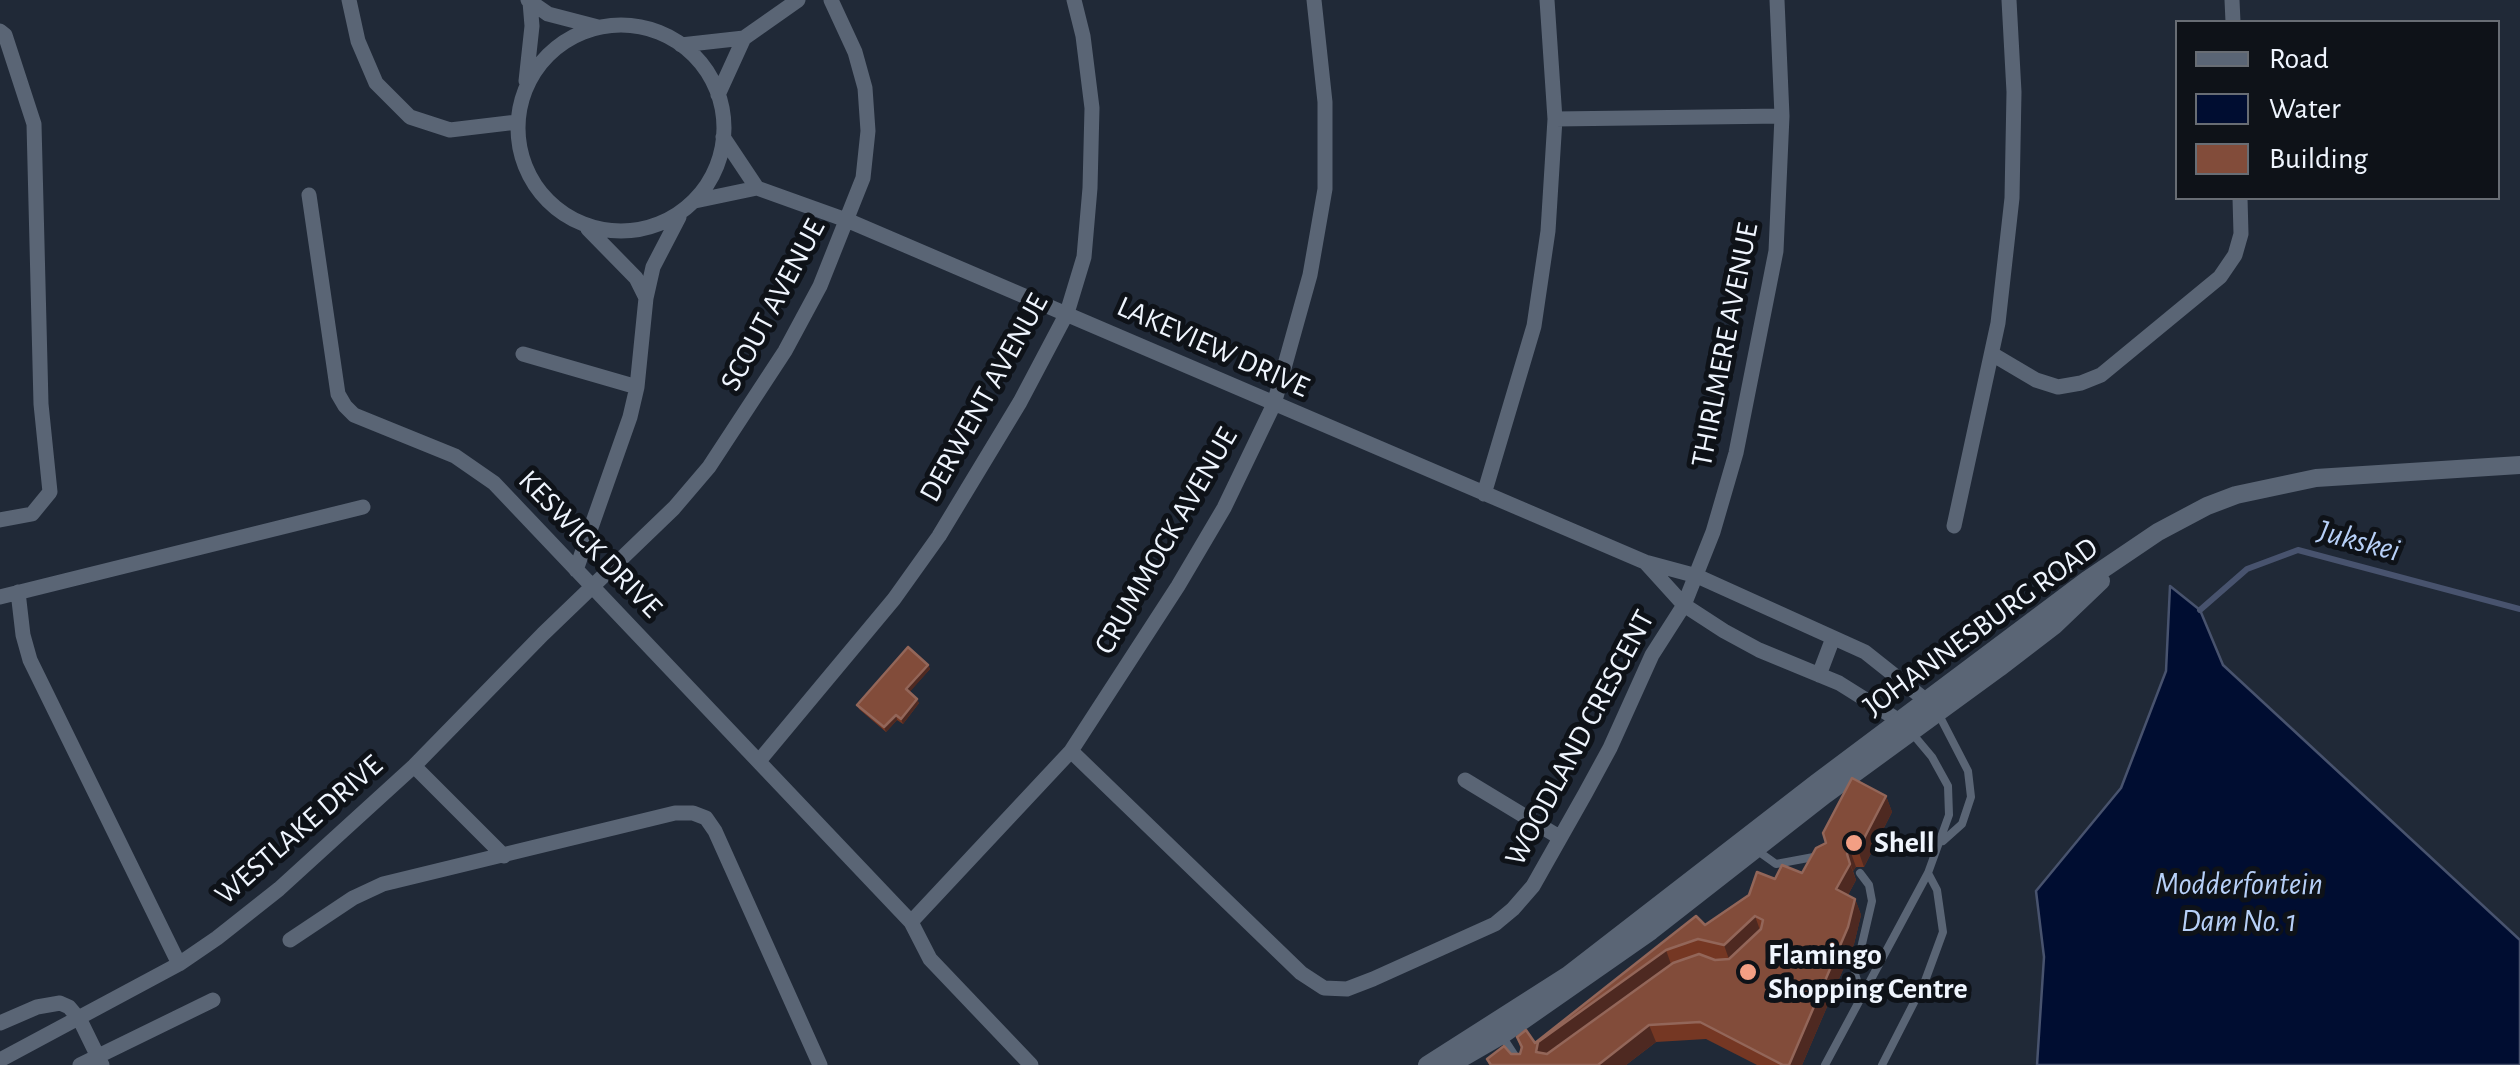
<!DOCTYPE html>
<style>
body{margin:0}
#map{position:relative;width:2520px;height:1065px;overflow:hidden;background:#202937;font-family:"Alegreya Sans",sans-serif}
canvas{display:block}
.legend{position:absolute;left:2175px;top:20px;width:325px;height:180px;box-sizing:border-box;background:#0e1218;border:2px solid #686d74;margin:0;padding:12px 18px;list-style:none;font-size:30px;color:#eff5fe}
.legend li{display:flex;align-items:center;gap:20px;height:50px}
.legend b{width:50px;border:2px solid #686d74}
</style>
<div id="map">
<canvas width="2520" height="1065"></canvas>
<ul class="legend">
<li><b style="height:12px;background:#5a6575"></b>Road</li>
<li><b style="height:28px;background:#000d31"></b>Water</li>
<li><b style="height:28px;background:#824c3a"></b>Building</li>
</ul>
</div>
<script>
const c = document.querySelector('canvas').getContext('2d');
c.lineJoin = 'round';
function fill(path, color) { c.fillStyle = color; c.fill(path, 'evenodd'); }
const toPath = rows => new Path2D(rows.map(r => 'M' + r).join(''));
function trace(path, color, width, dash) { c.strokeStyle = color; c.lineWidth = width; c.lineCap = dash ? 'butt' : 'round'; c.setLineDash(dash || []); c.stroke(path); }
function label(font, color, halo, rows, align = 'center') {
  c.font = font + ' "Alegreya Sans",sans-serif'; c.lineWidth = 10; c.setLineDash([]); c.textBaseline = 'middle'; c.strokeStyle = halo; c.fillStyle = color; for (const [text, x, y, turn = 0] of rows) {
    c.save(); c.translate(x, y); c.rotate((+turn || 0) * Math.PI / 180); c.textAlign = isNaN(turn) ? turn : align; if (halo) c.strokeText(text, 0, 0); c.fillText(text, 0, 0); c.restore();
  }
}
const water = toPath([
 [2170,586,2200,610,2223,665,2520,940,2520,1065,2037,1065,2044,957,2036,891,2121,788,2166,671,2170,586]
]);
const stream = toPath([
 [2200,610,2247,569,2298,550,2520,609]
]);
const service = toPath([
 [1938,713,1968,771,1971,797,1962,824,1943,841],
 [1755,849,1776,864,1819,856],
 [1860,873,1869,885,1872,901,1855,974,1862,996],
 [1502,1036,1521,1065],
 [1825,1065,1928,873,1949,815,1948,786,1932,757,1911,732],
 [1882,1065,1925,981,1943,932,1937,890,1928,873]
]);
const minor = toPath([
 [349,0,358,41,376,83,410,117,450,130,517,122],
 [528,0,548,14,598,27],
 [2232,0,2233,22],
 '518 128a103 103 0 1 1 206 0a103 103 0 1 1-206 0Z',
 [0,31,5,35,34,124,41,404,50,492,32,514,0,520],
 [681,45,744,38,798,0],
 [526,81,532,26,530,2],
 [718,95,744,38],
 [1555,119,1782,116],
 [723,137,757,188],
 [309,195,338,394,345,406,354,415,455,456,494,483,911,922,930,959,1031,1065],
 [695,201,757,188,849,221,1645,562,1697,576,1865,652,1933,706],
 [588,229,636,278,646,298],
 [523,354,637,387],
 [1992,354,2036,380,2058,387,2081,383,2101,375,2220,277,2235,255,2241,234,2240,198],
 [1484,494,1534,326,1548,231,1555,119,1547,0],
 [1954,526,1998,323,2012,198,2014,92,2009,0],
 [1645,562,1684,605,1724,631,1759,650,1839,683,1906,725],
 [576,570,630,417,637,387,646,298,653,267,679,217],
 [18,592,23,635,30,660,179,964],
 [0,597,363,507],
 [1819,675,1833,638],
 [1071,751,1301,973,1324,988,1347,989,1373,979,1495,924,1513,909,1533,886,1585,794,1610,748,1652,655,1684,605,1713,532,1736,453,1776,251,1782,116,1777,0],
 [759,761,894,599,939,536,1020,402,1067,313,1084,257,1090,188,1092,108,1083,36,1074,0],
 [414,766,504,856],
 [1465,780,1559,837],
 [911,922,1071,751,1178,586,1224,508,1274,404,1310,275,1325,189,1325,102,1314,0],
 [290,940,353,898,383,884,675,813,693,813,706,818,715,831,820,1065],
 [0,1023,37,1007,60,1003,69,1007,80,1020,102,1065],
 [0,1060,179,964,217,938,279,889,414,766,543,634,674,508,709,467,785,351,820,286,863,178,868,131,865,88,855,52,831,0],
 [80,1065,213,1000]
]);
const tertiary = toPath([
 [1427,1065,1568,975,1816,783,2087,580,2158,532,2207,506,2236,495,2316,478,2520,465],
 [1450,1065,1502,1035,1651,931,1825,795,1999,668,2055,625,2101,581]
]);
const wall = toPath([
 [928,665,930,669,909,692,919,703,903,724,897,720,886,732,859,709,857,705],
 [1886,796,1892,812,1864,867,1856,867,1853,871,1856,880,1848,895,1855,899,1861,915,1854,944,1802,1065,1757,1065,1706,1039,1656,1042,1626,1065,1489,1065,1487,1059,1520,1054,1521,1050,1517,1037,1535,1043,1696,916,1705,925,1775,879,1802,873,1826,843]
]);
const shadedWall = toPath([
 [928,665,930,669,908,694,906,689],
 [917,699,919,703,903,724,901,719],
 [896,715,897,720,886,732,884,727],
 [1886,796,1892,812,1864,867,1858,850],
 [1850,850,1856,867,1853,871,1847,854],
 [1850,864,1856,880,1842,906,1836,889],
 [1855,899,1861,915,1854,944,1802,1065,1789,1065],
 [1755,916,1761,933,1730,962,1724,945],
 [1666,950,1672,967,1545,1059,1536,1052,1538,1042],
 [1649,1025,1656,1042,1626,1065,1598,1065]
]);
const building = toPath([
 [908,647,928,665,906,689,917,699,901,719,896,715,884,727,857,705,908,647],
 [1852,778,1886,796,1858,850,1850,850,1847,854,1850,864,1836,889,1855,899,1848,927,1789,1065,1783,1065,1700,1022,1649,1025,1598,1065,1491,1065,1487,1059,1504,1046,1511,1054,1520,1054,1522,1047,1517,1037,1526,1030,1535,1043,1696,916,1705,925,1749,895,1757,872,1775,879,1782,865,1802,873,1816,848,1826,843,1823,833,1852,778],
 [1755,916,1763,920,1761,929,1729,959,1715,960,1699,954,1673,963,1547,1054,1536,1052,1538,1042,1666,950,1698,939,1724,945,1755,916]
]);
const markers = [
 [1854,843,10,"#f39f84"],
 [1748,972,10,"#f39f84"]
];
const streetNames = [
 ["SCOUT AVENUE",773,305,-62],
 ["THIRLMERE AVENUE",1725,345,-79],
 ["LAKEVIEW DRIVE",1213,347,24],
 ["DERWENT AVENUE",984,398,-61],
 ["CRUMMOCK AVENUE",1166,541,-60],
 ["KESWICK DRIVE",590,544,46],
 ["JOHANNESBURG ROAD",1981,627,-36],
 ["WOODLAND CRESCENT",1580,738,-62],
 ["WESTLAKE DRIVE",299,830,-41]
];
const poiNames = [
 ["Shell",1874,843],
 ["Flamingo",1768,955],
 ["Shopping Centre",1768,989]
];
const waterNames = [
 ["Jukskei",2359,541,15],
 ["Modderfontein",2239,884],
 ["Dam No. 1",2239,921]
];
fill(water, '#000d31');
trace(water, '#48536e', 2.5);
trace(stream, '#48536e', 6);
trace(service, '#5a6575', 8);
trace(minor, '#5a6575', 15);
trace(tertiary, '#5a6575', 18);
fill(wall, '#753723');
fill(shadedWall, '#4e2921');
fill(building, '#824c3a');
trace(building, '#936659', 2.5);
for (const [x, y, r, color] of markers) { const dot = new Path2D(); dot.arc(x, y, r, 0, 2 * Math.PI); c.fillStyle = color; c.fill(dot); trace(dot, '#0e1218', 4); }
label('30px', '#eff5fe', '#0e1218', streetNames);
label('bold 30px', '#eff5fe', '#0e1218', poiNames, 'left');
label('italic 32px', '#b7d0f8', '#0e1218', waterNames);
</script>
